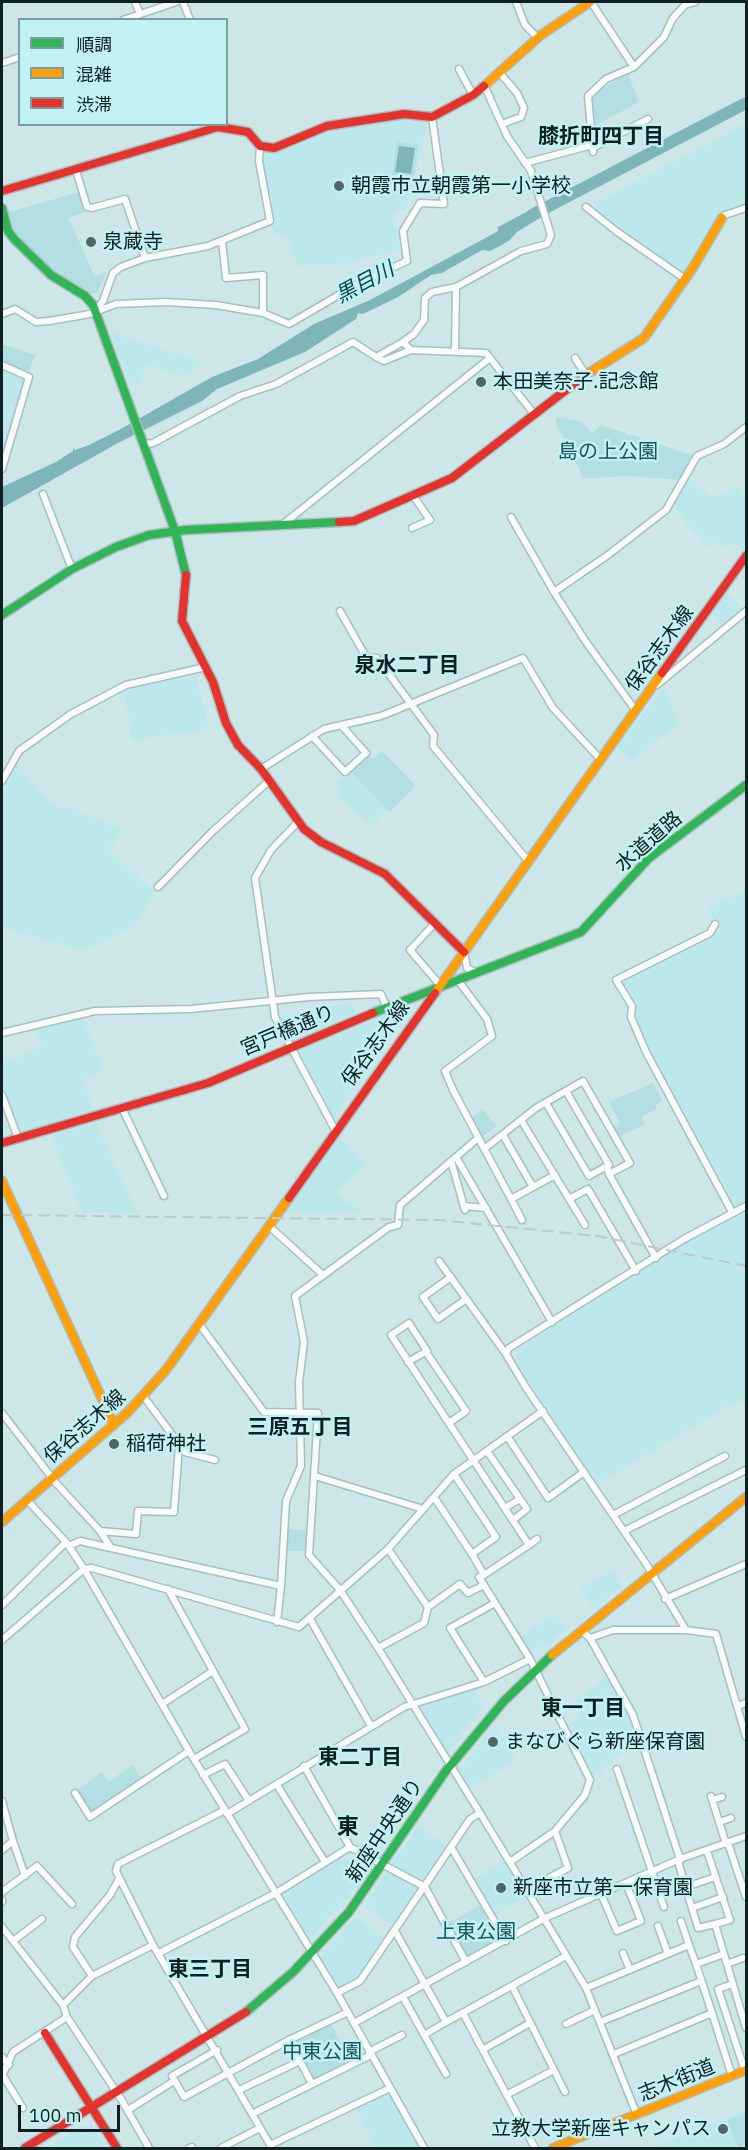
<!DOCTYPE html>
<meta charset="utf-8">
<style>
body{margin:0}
#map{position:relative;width:748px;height:2150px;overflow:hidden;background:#cde7e9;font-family:"IBM Plex Sans","Noto Sans JP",sans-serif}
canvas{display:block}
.frame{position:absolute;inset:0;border:3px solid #0e2021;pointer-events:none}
.legend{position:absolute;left:18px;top:18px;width:210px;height:108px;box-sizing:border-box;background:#c2f1f4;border:2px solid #7a9da0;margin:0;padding:8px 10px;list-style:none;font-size:18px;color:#0e2021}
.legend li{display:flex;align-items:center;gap:12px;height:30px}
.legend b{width:30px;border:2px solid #7a9da0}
.scale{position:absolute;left:18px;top:2105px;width:102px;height:27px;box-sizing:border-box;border:3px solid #0e2021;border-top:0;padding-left:8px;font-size:18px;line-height:21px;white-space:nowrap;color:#0e2021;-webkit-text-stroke:4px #c2f1f4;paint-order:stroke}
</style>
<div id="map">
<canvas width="748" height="2150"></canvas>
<div class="frame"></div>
<ul class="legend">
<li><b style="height:8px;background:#30b455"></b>順調</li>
<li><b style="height:8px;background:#ff9f0a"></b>混雑</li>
<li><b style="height:8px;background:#e5322d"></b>渋滞</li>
</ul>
<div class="scale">100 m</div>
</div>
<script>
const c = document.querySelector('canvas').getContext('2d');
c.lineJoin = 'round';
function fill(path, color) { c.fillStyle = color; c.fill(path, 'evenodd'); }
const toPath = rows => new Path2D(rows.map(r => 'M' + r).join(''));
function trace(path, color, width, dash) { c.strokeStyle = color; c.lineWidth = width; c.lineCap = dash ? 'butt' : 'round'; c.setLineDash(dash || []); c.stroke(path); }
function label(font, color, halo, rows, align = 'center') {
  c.font = font + ' "IBM Plex Sans","Noto Sans JP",sans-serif'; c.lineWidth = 5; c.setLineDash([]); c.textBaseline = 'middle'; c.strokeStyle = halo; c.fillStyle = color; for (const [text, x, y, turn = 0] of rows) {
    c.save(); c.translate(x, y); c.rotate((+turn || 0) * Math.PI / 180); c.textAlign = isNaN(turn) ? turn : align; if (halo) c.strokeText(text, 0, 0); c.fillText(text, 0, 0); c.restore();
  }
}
const built = toPath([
 [403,118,428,122,406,210,394,211,400,250,348,263,297,266,287,236,274,235,263,163,264,152,274,151,328,130],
 [746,123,746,205,729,208,718,216,683,274,598,214,594,204],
 [110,333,117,334,204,362,180,376,147,365,140,382,131,385],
 [2,368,23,375,26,381,2,455],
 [687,476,711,496,721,495,738,486,746,497,744,551,735,544,724,548,718,542,709,549,696,531,693,533,673,504],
 [727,592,743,610,723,627,712,612],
 [196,676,209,728,132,741,124,690,133,686],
 [664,686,679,723,632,761,616,749],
 [17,764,47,799,64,809,67,806,75,809,123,830,109,850,155,892,135,926,83,951,2,927,2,792],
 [350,771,388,810,371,826,337,794,340,790,333,783],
 [746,890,746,1202,735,1207,652,1053,635,1018,637,1004,622,981,712,938,718,927,707,908],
 [345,1004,353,1004,357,1015,291,1044,278,1016],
 [385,1015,394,1032,332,1120,295,1052],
 [82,1016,104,1071,83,1079,93,1111,22,1132,18,1130,2,1088,2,1063,41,1047,34,1027],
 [96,1123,137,1212,137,1213,82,1212,51,1135],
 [338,1135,366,1164,336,1194,365,1213,286,1213],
 [746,1210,746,1408,739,1400,596,1485,516,1363,517,1350,687,1241],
 [612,1570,622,1586,593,1609,580,1588],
 [555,1613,566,1630,548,1645,528,1652,519,1637],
 [606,1676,629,1720,638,1746,624,1750,600,1773,591,1774,567,1727,582,1715,576,1702],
 [473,1687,484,1706,446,1753,419,1705],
 [495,1725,516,1760,469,1789,458,1772],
 [418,1826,447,1846,422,1880,394,1866,393,1863],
 [341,1856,365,1872,344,1901,308,1940,280,1895,281,1891],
 [505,1860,528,1896,494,1914,474,1880],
 [387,1871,418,1885,419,1888,393,1926,364,1907],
 [355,1917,385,1938,359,1977,339,1989,336,1988,320,1960,320,1957],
 [386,2092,390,2093,420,2148,373,2148,375,2147,356,2107],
 [746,2110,746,2148,651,2148],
 [84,2125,93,2127,106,2148,44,2148]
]);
const green = toPath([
 [628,74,639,102,593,127,591,99,594,93],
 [397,142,418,145,413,180,402,178,401,183,391,181],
 [79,192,85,212,69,218,94,276,106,272,98,292,88,295,57,276,14,234,6,213],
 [2,344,35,355,29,372,2,363],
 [557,417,579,421,593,433,601,425,694,456,681,480,627,476,584,479,555,421],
 [382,751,416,786,390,812,350,771,368,754,373,759],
 [653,1083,663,1101,655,1105,657,1109,641,1117,645,1124,619,1137,613,1127,620,1123,609,1102],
 [483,1110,497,1126,478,1140,467,1119],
 [287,1529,309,1530,307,1551,286,1551],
 [132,1765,142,1779,91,1813,77,1790,102,1772,109,1782],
 [484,1903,506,1941,466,1962,446,1925],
 [331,2024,351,2062,314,2080,293,2042],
 [746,2113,746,2144,739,2147,727,2121]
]);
const water = toPath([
 [399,146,415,148,411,174,395,172],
 [545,202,548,213,517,232,510,240,500,246,490,251,482,250,442,273,431,275,398,297,363,314,358,313,356,319,305,352,217,389,202,401,118,443,2,508,2,487,56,462,73,451,73,447,75,450,89,445,119,430,212,377,258,359,314,324,370,300,491,235,498,231,498,227]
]);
const river = toPath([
 [532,215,746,103]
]);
const street = toPath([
 [135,2,140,14],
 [183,2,190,20],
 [516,2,525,25,538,38],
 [591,2,634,67],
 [123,20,176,2],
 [2,63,20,57],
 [459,69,473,95],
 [499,72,517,93,524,108,521,117,502,124],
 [592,148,648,119],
 [593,152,588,96,606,79,634,67,664,37,673,18,685,5,695,2],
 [525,163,592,145],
 [76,170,87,207,92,208,125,199,145,258],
 [586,207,616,231,685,279],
 [722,218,725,215,746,208],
 [222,241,226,278,263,275,263,313],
 [96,310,103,301,113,273,121,267,145,258,208,246,270,221,259,161,260,146],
 [2,314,15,309,36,322,49,321,90,314,116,304,166,302,216,305,263,313,289,324,356,285,407,261,403,231,420,203,444,204,432,117],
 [403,342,414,334,424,320,425,298,432,292,456,287],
 [455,351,456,287,521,251,547,244,551,235,531,171,507,136,484,85],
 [376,357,384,361,411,350],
 [575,358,586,375],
 [2,365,29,377,2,469],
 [145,444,153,443,240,396,276,384,353,342,376,357,403,342,411,350,486,353,534,414],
 [43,494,72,569],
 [511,517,554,592],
 [282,525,490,358],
 [412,528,430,520,412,494],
 [340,611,366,657,377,658,434,735,433,746,529,862],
 [657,685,746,611],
 [636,711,586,642,554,592,608,555,666,510,697,456,724,444,746,427],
 [312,736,345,772,366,753,341,725],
 [261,769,324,729,381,716,523,658,553,708,601,760],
 [2,781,19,751,71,714,126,685,206,667],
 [297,823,271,850,255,878,275,1017,335,1130],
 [158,887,213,831,269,781],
 [435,923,410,950,440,985],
 [715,924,710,933,616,980,632,1006,631,1017,646,1052,732,1212],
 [464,952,467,968,475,972],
 [457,979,487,1019,492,1036,445,1071,453,1090,511,1199,555,1175],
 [2,1033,95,1011,191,1009,309,997,381,994,387,1008],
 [566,1091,609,1165,607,1166,609,1174,656,1258],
 [2,1095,18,1138],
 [546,1103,589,1176,607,1166],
 [123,1110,164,1196],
 [521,1120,585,1225],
 [503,1135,533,1187],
 [484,1149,536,1108,583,1081,630,1163,609,1174],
 [456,1157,552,1322],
 [451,1161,465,1210],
 [511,1199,522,1220],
 [569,1199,588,1189,636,1271],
 [464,1206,486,1208],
 [269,1226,323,1275],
 [439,1261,506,1354],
 [451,1277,423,1297,438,1319,465,1300],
 [200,1325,264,1412,318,1413,309,1555,340,1590,378,1648,480,1813,470,1819,360,1981,337,1993],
 [426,1352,466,1411,449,1423],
 [408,1362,427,1351,409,1323,391,1335,529,1545,484,1575],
 [144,1397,185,1452,215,1460],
 [2,1413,56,1483,100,1531,111,1548],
 [507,1436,548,1498,584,1472],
 [487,1451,520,1499,505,1508],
 [454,1474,496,1537,472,1554],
 [315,1476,423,1509],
 [434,1497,472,1554,484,1575,479,1577,484,1585,530,1659],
 [27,1500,66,1542,84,1569,189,1751,337,1993,424,2148],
 [613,1515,725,1456],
 [513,1520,527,1509,520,1499],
 [100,1531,136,1534,138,1511,174,1512,179,1446],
 [624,1531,746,1470],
 [529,1545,537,1539],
 [69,1546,80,1541,281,1586,286,1501,301,1466,299,1382,304,1342,295,1296,389,1227,398,1225,400,1205,477,1139],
 [388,1549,428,1607,460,1584,468,1593,484,1585],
 [168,1589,245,1729,194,1759],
 [665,1599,746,1564],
 [2,1605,66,1542],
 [310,1619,371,1726],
 [277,1622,281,1586],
 [581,1630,590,1638,613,1630,686,1630,716,1634,746,1737],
 [686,1630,645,1562,525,1386,506,1354,509,1348,684,1239,746,1206],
 [590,1638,633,1715,680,1859,679,1865,698,1928,715,1924],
 [2,1640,84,1569,92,1568,299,1627,388,1549,454,1474,543,1411],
 [378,1648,424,1623,428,1607],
 [484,1682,450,1628,495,1603],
 [162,1704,213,1671],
 [737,1706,746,1703],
 [304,1766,350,1847],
 [617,1769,664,1907],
 [203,1775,225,1764,249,1801],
 [277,1785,325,1862],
 [75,1793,90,1817,189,1751],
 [711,1796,726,1844],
 [712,1800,722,1797],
 [2,1801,13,1841,2,1850],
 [480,1813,586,1988,637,2115],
 [227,1814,404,1707,484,1682,530,1659,590,1780,585,1795,555,1831,568,1868,528,1889],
 [719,1822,731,1818],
 [13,1841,25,1876],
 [728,1843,746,1897],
 [451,1847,506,1941],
 [707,1851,730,1920,715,1924,746,2028],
 [510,1862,555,1831],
 [686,1887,715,1877],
 [2,1892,37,1866,72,1904],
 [601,1894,617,1931,641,1921,626,1883],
 [2,1900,2,1902],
 [692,1908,723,1897],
 [681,1921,689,1945],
 [658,1926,668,1954],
 [2,1927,63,2005],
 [395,1931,446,2022,566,1956],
 [13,1941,42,1919],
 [153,1945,116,1871,118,1864,225,1810],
 [159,1953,276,1893,350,1847,425,1887,466,1962],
 [623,1953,630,1970],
 [727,1964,743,1958],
 [92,1976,73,1947,75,1937,110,1895,119,1879],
 [733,1984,718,1989,745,2071],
 [586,1988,689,1945,696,1964,724,1954],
 [403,1997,446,2074],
 [463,2013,535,2148],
 [712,2013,732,2076],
 [600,2022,701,1981],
 [354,2023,545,1918,680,1859,746,1836],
 [566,2024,595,2010],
 [424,2035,446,2022],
 [484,2049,530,2023],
 [217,2050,172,2076,184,2097,289,2040],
 [369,2052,402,2035],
 [614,2054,712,2013,696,1964],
 [2,2057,9,2065],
 [300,2061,289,2040,348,2012],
 [554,2070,565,2092],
 [2,2074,23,2108],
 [2,2076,13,2052,67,2017],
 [239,2090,300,2061,312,2084],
 [508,2094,554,2070,512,1986],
 [128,2110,174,2081],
 [252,2114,371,2055],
 [270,2145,390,2088],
 [149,2148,121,2099,67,2017,63,2005,92,1976,153,1945,272,2148],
 [189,2148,192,2147],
 [221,2148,260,2128]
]);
const fast = toPath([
 [2,208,8,231,14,239,51,275,85,296,93,305,175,531,186,575],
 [2,615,72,569,116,547,149,535,186,530,339,522],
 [373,1013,581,932,649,858,746,785],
 [246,2012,293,1972,349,1912,445,1772,504,1701,552,1655]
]);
const slow = toPath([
 [484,86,541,35,590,2],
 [584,376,644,338,694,266,722,218],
 [435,993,662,673],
 [2,1181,114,1425],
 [2,1522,128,1412,166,1370,289,1198],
 [552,1655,746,1497],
 [553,2148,746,2070]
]);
const jam = toPath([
 [2,191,218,127,248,132,260,146,274,148,327,126,404,114,432,117,473,95,484,86],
 [339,522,354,521,452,478,584,376],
 [186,575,182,621,213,682,226,723,238,745,261,769,304,829,321,842,385,874,464,952],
 [662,673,746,556],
 [2,1143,208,1083,373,1013],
 [289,1198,435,993],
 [45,2033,117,2148],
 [25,2148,246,2012]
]);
const rail = toPath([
 [2,1215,438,1220,597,1236,746,1266]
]);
const markers = [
 [339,186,6,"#516667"],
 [91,242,6,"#516667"],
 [481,382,6,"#516667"],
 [114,1444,6,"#516667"],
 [493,1742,6,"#516667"],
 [501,1888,6,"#516667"],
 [723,2129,6,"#516667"]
];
const poiNames = [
 ["朝霞市立朝霞第一小学校",351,186],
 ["泉蔵寺",103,242],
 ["本田美奈子.記念館",493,382],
 ["稲荷神社",126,1444],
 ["まなびぐら新座保育園",505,1742],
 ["新座市立第一保育園",513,1888],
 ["立教大学新座キャンパス",711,2129,"right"]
];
const parkNames = [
 ["島の上公園",608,452],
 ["上東公園",476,1932],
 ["中東公園",322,2052]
];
const streetNames = [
 ["保谷志木線",660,649,-54],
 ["水道道路",649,842,-41],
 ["宮戸橋通り",288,1031,-23],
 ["保谷志木線",376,1044,-54],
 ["保谷志木線",85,1427,-41],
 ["新座中央通り",385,1831,-56],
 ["志木街道",677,2081,-22]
];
const neighbourhoodNames = [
 ["膝折町四丁目",601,137],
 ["泉水二丁目",407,666],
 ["三原五丁目",300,1428],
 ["東一丁目",583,1709],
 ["東二丁目",360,1758],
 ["東三丁目",210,1970]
];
const waterNames = [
 ["黒目川",365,283,-28]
];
const quarterNames = [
 ["東",348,1828]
];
fill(built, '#bce8eb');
fill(green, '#b3dfe2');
fill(water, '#7eb5b9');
trace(river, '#7eb5b9', 12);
trace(street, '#a9bebf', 9);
trace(fast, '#a9bebf', 11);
trace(slow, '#a9bebf', 11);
trace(jam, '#a9bebf', 11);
trace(street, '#f8fbfc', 6);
trace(fast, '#30b455', 8);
trace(slow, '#ff9f0a', 8);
trace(jam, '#e5322d', 8);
trace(rail, '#c1c8ca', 2, [12, 6]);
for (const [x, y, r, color] of markers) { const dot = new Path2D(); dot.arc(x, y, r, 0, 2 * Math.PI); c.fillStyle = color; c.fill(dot); trace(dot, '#c2f1f4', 2); }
label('20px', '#0e2021', '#c2f1f4', poiNames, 'left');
label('20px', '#195458', '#c2f1f4', parkNames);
label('20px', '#0e2021', '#c2f1f4', streetNames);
label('bold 21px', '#0e2021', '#c2f1f4', neighbourhoodNames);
label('italic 21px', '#07484c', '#c2f1f4', waterNames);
label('bold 22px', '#0e2021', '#c2f1f4', quarterNames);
</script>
